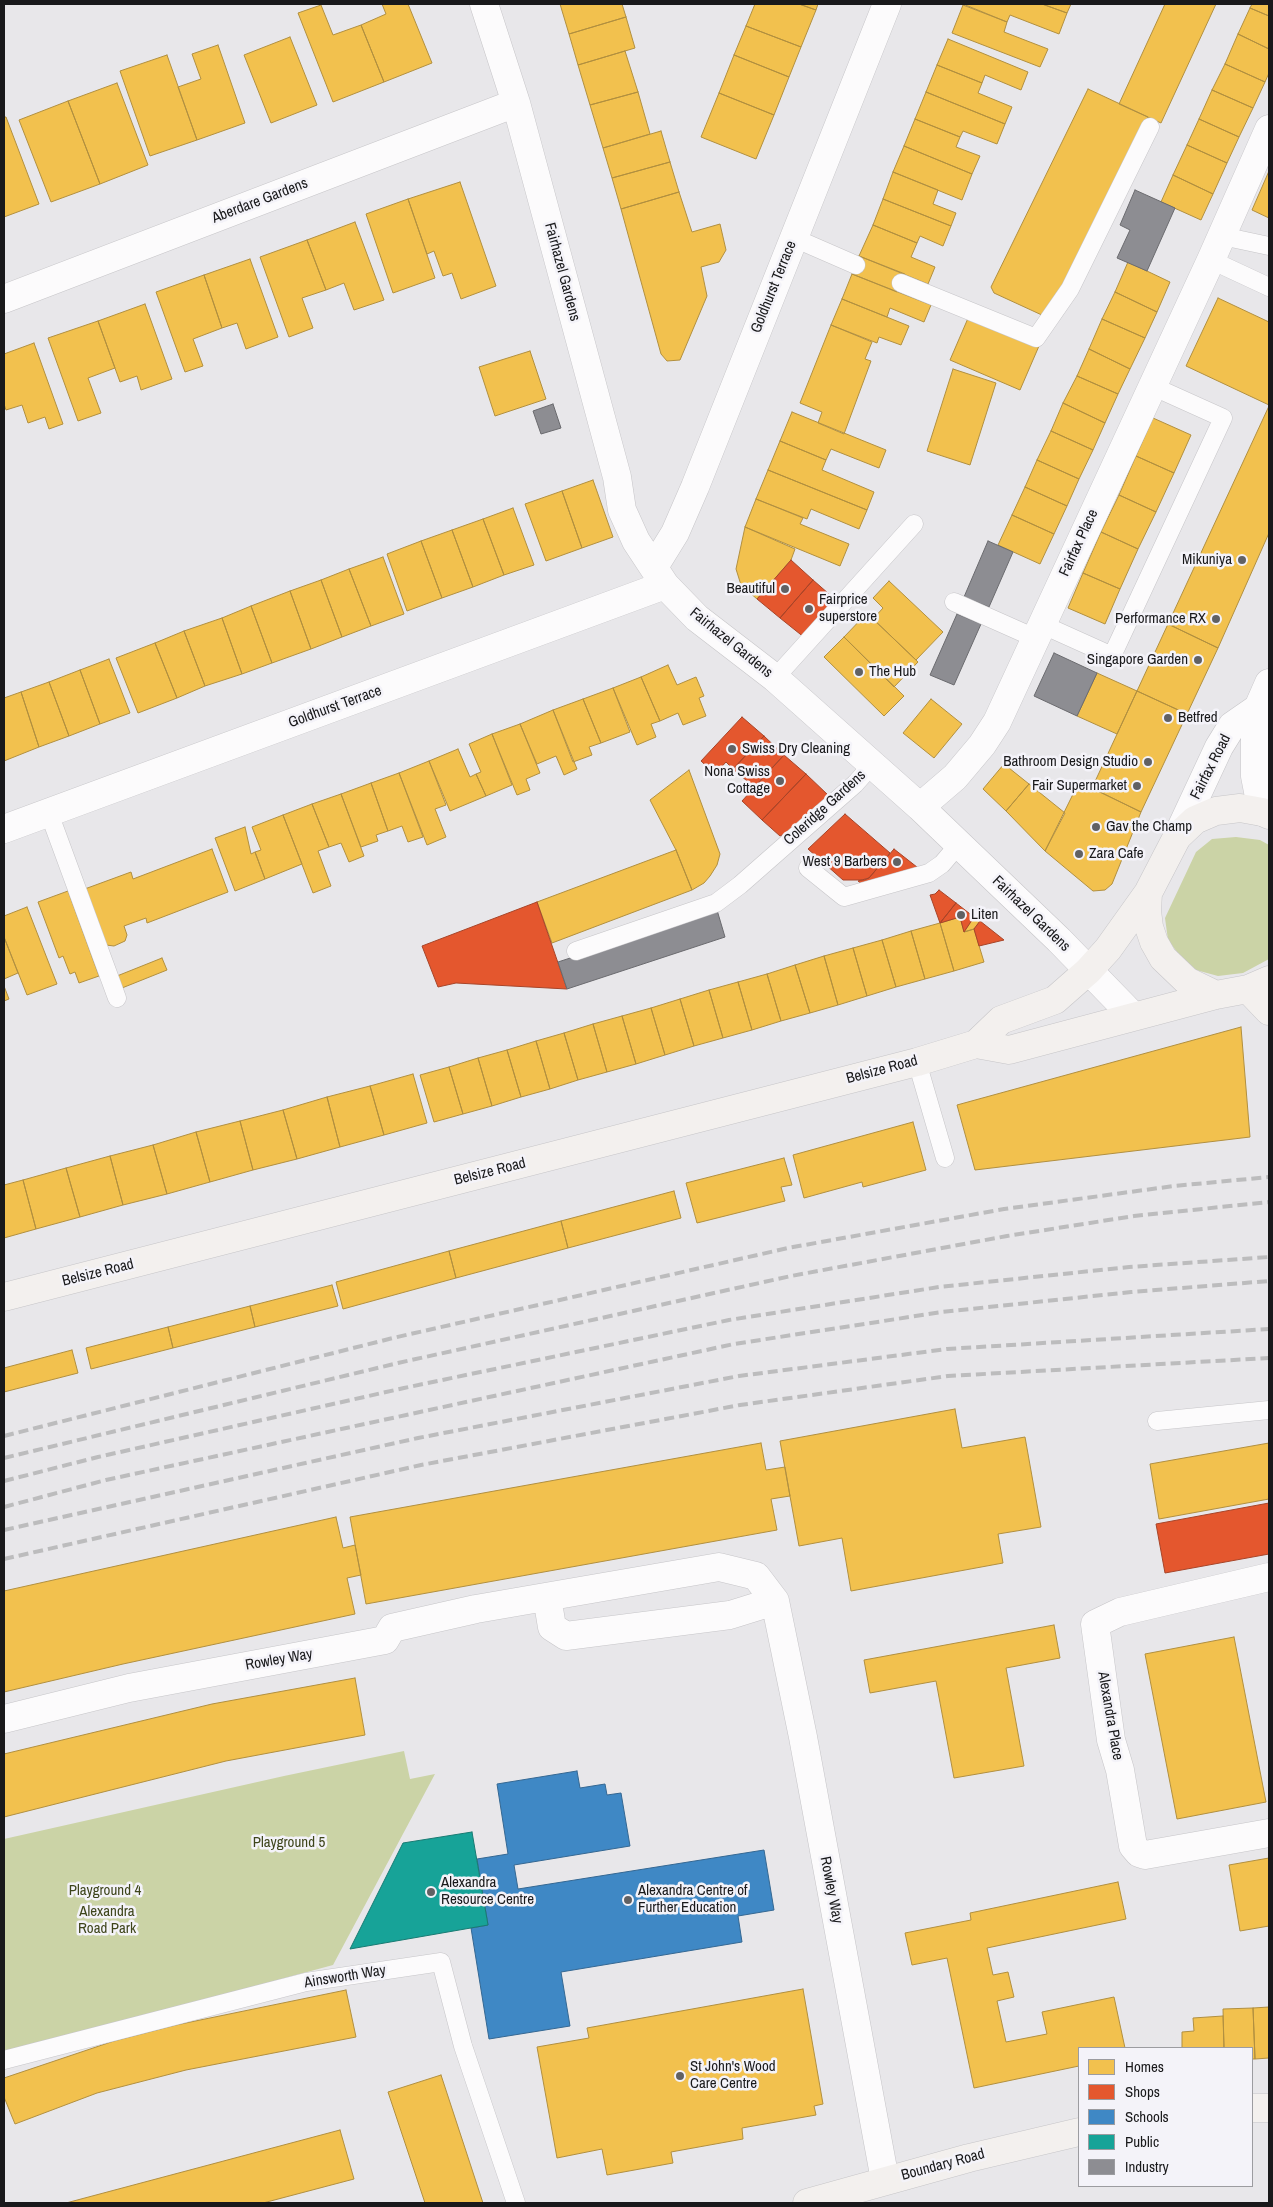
<!DOCTYPE html>
<style>
body{margin:0}
#map{position:relative;width:1273px;height:2207px;overflow:hidden;background:#e8e7ea;font-family:"Archivo Narrow",sans-serif}
canvas{display:block}
.frame{position:absolute;inset:0;border:5px solid #19191b;pointer-events:none}
.legend{position:absolute;left:1078px;top:2047px;width:175px;height:140px;box-sizing:border-box;background:#f4f3f9;border:1px solid #9c9ca0;margin:0;padding:6px 9px;list-style:none;font-size:15px;color:#19191b}
.legend li{display:flex;align-items:center;gap:10px;height:25px}
.legend b{width:25px;border:1px solid #9c9ca0}
</style>
<div id="map">
<canvas width="1273" height="2207"></canvas>
<div class="frame"></div>
<ul class="legend">
<li><b style="height:14px;background:#f2c14e"></b>Homes</li>
<li><b style="height:14px;background:#e4572e"></b>Shops</li>
<li><b style="height:14px;background:#3f88c5"></b>Schools</li>
<li><b style="height:14px;background:#17a398"></b>Public</li>
<li><b style="height:14px;background:#8d8d92"></b>Industry</li>
</ul>
</div>
<script>
const c = document.querySelector('canvas').getContext('2d');
c.lineJoin = 'round';
function fill(path, color) { c.fillStyle = color; c.fill(path, 'evenodd'); }
const toPath = rows => new Path2D(rows.map(r => 'M' + r).join(''));
function trace(path, color, width, dash) { c.strokeStyle = color; c.lineWidth = width; c.lineCap = dash ? 'butt' : 'round'; c.setLineDash(dash || []); c.stroke(path); }
function label(font, color, halo, rows, align = 'center') {
  c.font = font + ' "Archivo Narrow",sans-serif'; c.lineWidth = 5; c.setLineDash([]); c.textBaseline = 'middle'; c.strokeStyle = halo; c.fillStyle = color; for (const [text, x, y, turn = 0] of rows) {
    c.save(); c.translate(x, y); c.rotate((+turn || 0) * Math.PI / 180); c.textAlign = isNaN(turn) ? turn : align; if (halo) c.strokeText(text, 0, 0); c.fillText(text, 0, 0); c.restore();
  }
}
const green = toPath([
 [1236,837,1260,840,1269,845,1269,959,1243,973,1218,976,1196,970,1180,956,1168,940,1165,918,1196,852,1212,839],
 [404,1751,410,1779,435,1774,333,1965,4,2054,4,1839,284,1776]
]);
const homes = toPath([
 [382,4,408,4,432,63,384,82,361,25,386,14,382,4],
 [560,4,622,4,626,17,569,34,560,4],
 [755,4,799,4,816,10,801,47,746,26,755,4],
 [799,4,818,4,816,10,799,4],
 [963,4,1042,4,1067,13,1059,34,1010,15,1007,22,963,4],
 [1042,4,1071,4,1067,13,1042,4],
 [1165,4,1216,4,1161,123,1119,104,1165,4],
 [1252,4,1269,4,1269,16,1250,8,1252,4],
 [321,5,333,35,361,25,384,82,333,102,298,13,321,5],
 [963,5,1007,22,1004,32,1048,49,1040,67,952,33,963,5],
 [1250,8,1269,16,1269,49,1238,34,1250,8],
 [626,17,635,48,578,65,569,34,626,17],
 [746,26,801,47,789,77,734,55,746,26],
 [1238,34,1269,49,1269,73,1265,82,1225,64,1238,34],
 [290,37,317,105,271,123,244,55,290,37],
 [948,39,1028,72,1021,90,985,75,982,83,937,65,948,39],
 [218,45,245,123,197,140,178,87,201,79,192,54,218,45],
 [625,51,638,92,590,105,578,65,625,51],
 [167,55,197,140,150,156,120,71,167,55],
 [734,55,789,77,774,115,719,93,734,55],
 [1225,64,1265,82,1253,108,1212,90,1225,64],
 [937,65,982,83,978,93,1012,107,1005,124,926,92,937,65],
 [117,83,148,165,100,184,68,101,117,83],
 [1088,89,1148,117,1051,313,1044,316,994,293,991,287,1088,89],
 [1212,90,1253,108,1239,137,1199,119,1212,90],
 [638,92,650,134,603,148,590,105,638,92],
 [926,92,1005,124,997,144,963,131,960,137,915,119,926,92],
 [719,93,774,115,756,159,701,137,719,93],
 [68,101,100,184,51,202,19,120,68,101],
 [4,117,6,117,39,204,4,217,4,117],
 [915,119,960,137,956,147,980,156,972,174,904,146,915,119],
 [1199,119,1239,137,1227,163,1187,145,1199,119],
 [661,131,670,162,612,178,603,148,661,131],
 [1187,145,1227,163,1213,194,1173,175,1187,145],
 [904,146,972,174,962,200,893,172,904,146],
 [670,162,679,192,621,209,612,178,670,162],
 [1269,171,1269,218,1252,210,1269,171],
 [893,172,938,190,933,204,956,213,951,226,883,199,893,172],
 [1173,175,1213,194,1201,220,1161,202,1173,175],
 [460,182,496,286,461,299,452,273,443,276,434,251,427,254,408,199,460,182],
 [679,192,692,232,720,224,726,250,719,262,701,267,707,296,680,360,667,361,661,354,621,209,679,192],
 [408,199,435,278,393,293,366,214,408,199],
 [883,199,951,226,943,246,920,236,917,243,873,225,883,199],
 [355,222,384,300,354,310,344,283,326,290,307,240,355,222],
 [873,225,917,243,911,257,935,267,928,284,859,256,873,225],
 [307,240,326,290,302,298,313,328,289,337,260,257,307,240],
 [859,256,905,274,897,292,852,274,859,256],
 [250,259,278,337,246,349,237,323,222,328,204,275,250,259],
 [1128,262,1170,282,1157,312,1115,292,1128,262],
 [852,274,931,305,924,322,890,308,887,317,842,299,852,274],
 [204,275,222,328,193,339,203,366,185,372,156,292,204,275],
 [1115,292,1157,312,1145,338,1102,319,1115,292],
 [1218,298,1269,322,1269,405,1186,366,1218,298],
 [842,299,909,326,901,345,879,337,877,343,831,325,842,299],
 [145,304,172,379,141,390,137,376,120,382,98,321,145,304],
 [969,316,1039,346,1020,390,950,360,969,316],
 [1102,319,1145,338,1130,369,1089,349,1102,319],
 [98,321,115,368,88,378,101,413,78,421,48,338,98,321],
 [831,325,872,342,865,359,871,361,844,434,818,423,822,412,800,403,831,325],
 [34,343,63,424,49,429,45,417,28,423,22,405,6,410,4,404,4,354,34,343],
 [1089,349,1130,369,1118,394,1077,376,1089,349],
 [530,351,546,399,495,416,479,367,530,351],
 [953,369,996,383,970,465,927,451,953,369],
 [1077,376,1118,394,1105,423,1063,403,1077,376],
 [1063,403,1105,423,1093,450,1051,431,1063,403],
 [1269,406,1269,533,1218,648,1168,624,1269,406],
 [792,412,886,450,879,468,831,449,826,460,780,441,792,412],
 [1153,418,1191,435,1174,473,1136,456,1153,418],
 [1051,431,1093,450,1079,479,1037,460,1051,431],
 [780,441,826,460,822,470,874,492,867,510,768,470,780,441],
 [1136,456,1174,473,1156,512,1119,495,1136,456],
 [1037,460,1079,479,1067,506,1025,487,1037,460],
 [768,470,867,510,859,529,811,509,807,519,756,499,768,470],
 [593,480,613,537,582,548,562,491,593,480],
 [1025,487,1067,506,1054,534,1012,515,1025,487],
 [562,491,582,548,546,561,525,504,562,491],
 [1119,495,1156,512,1138,549,1101,532,1119,495],
 [756,499,803,518,800,524,849,544,840,566,745,527,756,499],
 [513,508,534,565,504,575,483,519,513,508],
 [1012,515,1054,534,1040,564,998,545,1012,515],
 [483,519,504,575,473,587,452,530,483,519],
 [745,527,795,549,791,560,757,599,741,585,736,569,745,527],
 [452,530,473,587,442,598,421,541,452,530],
 [1101,532,1138,549,1120,589,1083,573,1101,532],
 [421,541,442,598,407,611,387,554,421,541],
 [383,557,404,614,371,626,349,569,383,557],
 [349,569,371,626,342,637,321,580,349,569],
 [1083,573,1120,589,1105,624,1068,608,1083,573],
 [321,580,342,637,311,649,290,591,321,580],
 [889,581,943,632,916,660,873,619,883,608,873,598,889,581],
 [290,591,311,649,272,663,251,606,290,591],
 [251,606,272,663,242,674,222,618,251,606],
 [867,613,918,662,894,687,844,637,867,613],
 [222,618,242,674,205,686,184,631,222,618],
 [1168,624,1218,648,1187,714,1137,691,1168,624],
 [184,631,205,686,177,698,155,643,184,631],
 [844,637,904,696,884,716,824,657,844,637],
 [155,643,177,698,138,713,116,658,155,643],
 [109,659,130,713,100,724,80,670,109,659],
 [668,665,677,685,696,677,704,696,699,698,706,716,683,725,678,713,660,721,641,677,668,665],
 [80,670,100,724,69,736,49,682,80,670],
 [1097,673,1137,691,1117,734,1077,716,1097,673],
 [641,677,660,721,651,724,656,737,637,745,613,688,641,677],
 [49,682,69,736,39,747,21,692,49,682],
 [613,688,630,732,601,743,583,699,613,688],
 [1137,691,1187,714,1141,812,1092,788,1137,691],
 [21,692,39,747,4,761,4,698,21,692],
 [583,699,601,743,589,747,592,755,573,762,553,710,583,699],
 [931,699,962,724,934,758,903,733,931,699],
 [553,710,577,769,564,775,556,756,537,764,520,724,553,710],
 [520,724,540,773,526,779,530,790,517,795,492,734,520,724],
 [492,734,512,785,486,796,476,774,481,772,469,744,492,734],
 [458,749,470,777,476,774,486,796,450,811,429,761,458,749],
 [429,761,446,805,435,809,446,837,427,845,399,773,429,761],
 [1004,764,1029,784,1006,811,983,789,1004,764],
 [689,770,720,854,717,865,710,876,704,883,692,890,676,850,650,800,689,770],
 [399,773,423,837,408,842,402,826,388,831,371,783,399,773],
 [1079,782,1141,812,1112,884,1105,890,1093,891,1045,851,1079,782],
 [371,783,388,831,376,835,378,841,361,847,341,794,371,783],
 [1029,784,1065,813,1045,851,1006,811,1029,784],
 [341,794,364,856,349,862,341,843,329,847,312,804,341,794],
 [312,804,329,847,318,851,331,886,313,893,283,815,312,804],
 [283,815,302,864,265,879,255,852,261,850,252,827,283,815],
 [245,827,251,854,255,852,265,879,235,891,215,838,245,827],
 [212,849,228,892,147,923,146,918,124,926,127,935,125,941,114,946,106,945,82,890,131,872,133,879,212,849],
 [676,850,692,890,552,943,537,902,676,850],
 [68,891,99,976,79,983,75,972,70,974,63,956,59,958,38,902,68,891],
 [27,907,57,984,27,995,4,937,4,916,27,907],
 [960,917,964,932,974,929,984,962,954,971,940,923,960,917],
 [974,917,980,921,974,929,964,932,974,917],
 [940,923,954,971,925,979,911,931,940,923],
 [911,931,925,979,896,987,882,940,911,931],
 [4,937,18,973,4,979,4,937],
 [882,940,896,987,867,996,853,948,882,940],
 [853,948,867,996,838,1005,824,956,853,948],
 [824,956,838,1005,810,1013,795,965,824,956],
 [162,958,167,970,122,988,117,976,162,958],
 [795,965,810,1013,781,1021,767,974,795,965],
 [767,974,781,1021,752,1030,738,982,767,974],
 [738,982,752,1030,723,1038,709,990,738,982],
 [4,986,9,999,4,1001,4,986],
 [709,990,723,1038,694,1046,680,999,709,990],
 [680,999,694,1046,665,1055,651,1008,680,999],
 [651,1008,665,1055,636,1064,622,1016,651,1008],
 [622,1016,636,1064,607,1072,593,1024,622,1016],
 [593,1024,607,1072,578,1080,564,1033,593,1024],
 [1241,1027,1250,1137,975,1170,957,1105,1241,1027],
 [564,1033,578,1080,550,1089,536,1041,564,1033],
 [536,1041,550,1089,521,1097,507,1050,536,1041],
 [507,1050,521,1097,492,1106,478,1058,507,1050],
 [478,1058,492,1106,463,1114,449,1067,478,1058],
 [449,1067,463,1114,434,1122,420,1075,449,1067],
 [413,1074,427,1123,384,1135,370,1086,413,1074],
 [370,1086,384,1135,340,1147,327,1097,370,1086],
 [327,1097,340,1147,297,1159,283,1110,327,1097],
 [283,1110,297,1159,253,1170,240,1121,283,1110],
 [240,1121,253,1170,210,1182,196,1132,240,1121],
 [913,1122,926,1170,863,1187,862,1182,804,1198,793,1155,913,1122],
 [196,1132,210,1182,167,1194,153,1145,196,1132],
 [153,1145,167,1194,123,1205,110,1156,153,1145],
 [110,1156,123,1205,80,1217,66,1168,110,1156],
 [784,1158,792,1185,781,1187,785,1201,697,1223,686,1183,784,1158],
 [66,1168,80,1217,36,1229,23,1180,66,1168],
 [23,1180,36,1229,4,1238,4,1185,23,1180],
 [674,1191,681,1218,568,1248,561,1221,674,1191],
 [561,1221,568,1248,456,1278,449,1251,561,1221],
 [449,1251,456,1278,343,1309,336,1282,449,1251],
 [332,1285,338,1306,255,1327,250,1306,332,1285],
 [250,1306,255,1327,173,1348,168,1327,250,1306],
 [168,1327,173,1348,91,1369,86,1348,168,1327],
 [72,1350,78,1373,4,1392,4,1368,72,1350],
 [955,1409,962,1448,1025,1437,1041,1527,998,1534,1003,1563,851,1591,842,1538,799,1546,780,1441,955,1409],
 [761,1443,766,1470,785,1467,790,1496,771,1499,777,1530,366,1604,350,1517,761,1443],
 [1269,1443,1269,1499,1159,1519,1150,1464,1269,1443],
 [336,1517,343,1548,355,1545,361,1575,347,1578,355,1614,123,1664,4,1692,4,1591,336,1517],
 [1054,1625,1060,1658,1006,1668,1024,1766,954,1778,936,1681,870,1693,864,1660,1054,1625],
 [1234,1637,1266,1802,1177,1819,1145,1654,1234,1637],
 [355,1678,365,1735,226,1761,4,1817,4,1754,212,1704,355,1678],
 [1269,1858,1269,1926,1240,1931,1229,1865,1269,1858],
 [1118,1882,1126,1919,987,1948,993,1975,1008,1972,1014,1997,997,2001,1006,2042,1047,2034,1042,2012,1114,1997,1125,2048,1079,2048,1079,2066,974,2088,947,1958,912,1965,905,1933,971,1920,970,1913,1118,1882],
 [803,1989,823,2104,814,2106,816,2115,742,2128,743,2139,671,2152,673,2163,607,2175,602,2149,557,2158,537,2047,589,2038,587,2028,803,1989],
 [346,1990,356,2037,186,2070,97,2093,15,2124,4,2097,4,2078,114,2041,176,2025,346,1990],
 [1269,2007,1269,2058,1255,2059,1253,2008,1269,2007],
 [1253,2008,1255,2059,1252,2059,1252,2048,1224,2048,1223,2009,1253,2008],
 [1223,2016,1224,2048,1182,2048,1182,2032,1194,2031,1193,2018,1223,2016],
 [441,2075,483,2203,425,2203,388,2092,441,2075],
 [340,2130,354,2179,263,2203,66,2203,340,2130]
]);
const shops = toPath([
 [791,560,813,580,780,618,757,599,791,560],
 [813,580,837,601,805,638,780,618,813,580],
 [742,717,764,736,733,769,726,762,715,774,701,761,742,717],
 [764,736,784,755,754,787,733,769,764,736],
 [784,755,806,774,762,820,742,801,784,755],
 [806,774,828,795,798,828,780,836,762,820,806,774],
 [845,814,890,853,869,878,864,880,843,880,808,849,845,814],
 [894,849,922,871,863,885,858,881,869,878,894,849],
 [939,890,956,903,940,923,930,895,935,894,939,890],
 [537,902,567,989,456,983,438,987,422,946,537,902],
 [956,903,974,917,964,932,960,917,940,923,956,903],
 [980,921,999,936,1004,940,979,946,974,929,980,921],
 [1269,1503,1269,1554,1165,1573,1156,1524,1269,1503]
]);
const schools = toPath([
 [577,1771,580,1788,605,1784,607,1795,621,1793,630,1846,514,1865,518,1889,764,1850,774,1910,738,1916,742,1942,561,1972,570,2026,489,2039,471,1928,488,1925,477,1859,508,1854,497,1784,577,1771]
]);
const public = toPath([
 [472,1832,488,1925,350,1949,403,1843,472,1832]
]);
const industry = toPath([
 [1135,190,1175,208,1147,271,1117,258,1130,230,1120,225,1135,190],
 [553,404,561,428,541,434,533,411,553,404],
 [988,541,1013,552,989,607,964,597,988,541],
 [957,614,981,624,954,685,930,675,957,614],
 [1054,653,1097,673,1077,716,1034,696,1054,653],
 [717,910,725,937,567,989,558,962,717,910]
]);
const lane = toPath([
 [1222,236,1269,246],
 [794,238,856,265],
 [1211,260,1269,287],
 [901,283,1036,338,1070,289,1150,127],
 [954,602,1035,638],
 [1041,624,1112,656,1223,418,1152,386],
 [775,678,914,524],
 [49,813,117,998],
 [808,868,844,897,929,873,942,864,959,844],
 [576,951,716,903,740,885,855,784,872,765],
 [917,1062,945,1158],
 [1157,1421,1269,1410],
 [4,2060,306,1982,441,1962,463,2046,516,2203]
]);
const street = toPath([
 [484,4,516,103,617,477,622,510,636,541,665,585,697,618,775,678,920,807,1059,940,1133,1016],
 [4,299,516,103],
 [654,567,675,533,695,487,887,4],
 [920,807,955,777,982,745,997,722,1211,260,1269,129],
 [1262,812,1255,776,1255,732,1258,708,1269,683],
 [4,829,665,585],
 [1177,837,1219,747,1232,726,1258,708],
 [1269,1577,1120,1612,1095,1624,1111,1740,1120,1770,1133,1846,1139,1853,1145,1855,1269,1833],
 [547,1597,552,1627,566,1636,730,1615,775,1601],
 [4,1719,129,1688,385,1640,392,1628,476,1609,719,1567,756,1576,775,1601,803,1737,885,2180]
]);
const secondary = toPath([
 [1248,989,1269,1011],
 [1216,995,1187,981,1163,958,1154,942,1149,927,1147,911,1148,893,1177,837,1195,820,1216,811,1240,808,1262,812,1269,815],
 [976,1044,1001,1020,1055,1000,1088,971,1108,949,1148,893],
 [4,1297,917,1062,976,1044,1009,1050,1216,995,1248,989,1269,980],
 [1252,2108,1269,2108],
 [807,2203,969,2158,1079,2132]
]);
const rail = toPath([
 [4,1436,393,1338,788,1248,1004,1209,1174,1186,1269,1177],
 [4,1458,398,1363,791,1276,1007,1236,1134,1216,1269,1202],
 [4,1481,98,1457,404,1388,729,1320,939,1287,1129,1267,1269,1257],
 [4,1507,106,1480,734,1344,942,1312,1131,1292,1269,1281],
 [4,1530,418,1438,739,1376,947,1349,1269,1329],
 [4,1559,421,1465,740,1405,948,1376,1269,1358]
]);
const markers = [
 [1242,560,5,"#616163"],
 [785,589,5,"#616163"],
 [809,609,5,"#616163"],
 [1216,619,5,"#616163"],
 [1198,660,5,"#616163"],
 [859,672,5,"#616163"],
 [1168,718,5,"#616163"],
 [732,749,5,"#616163"],
 [1148,762,5,"#616163"],
 [780,781,5,"#616163"],
 [1137,786,5,"#616163"],
 [1096,827,5,"#616163"],
 [1079,854,5,"#616163"],
 [897,862,5,"#616163"],
 [961,915,5,"#616163"],
 [431,1892,5,"#616163"],
 [628,1900,5,"#616163"],
 [680,2076,5,"#616163"]
];
const streetNames = [
 ["Aberdare Gardens",260,201,-21],
 ["Fairhazel Gardens",562,272,75],
 ["Goldhurst Terrace",774,287,-68],
 ["Fairfax Place",1079,543,-65],
 ["Fairhazel Gardens",731,643,39],
 ["Goldhurst Terrace",335,707,-20],
 ["Fairfax Road",1211,767,-63],
 ["Coleridge Gardens",825,808,-42],
 ["Fairhazel Gardens",1031,914,44],
 ["Belsize Road",882,1070,-15],
 ["Belsize Road",490,1172,-14],
 ["Belsize Road",98,1273,-14],
 ["Rowley Way",279,1660,-10],
 ["Alexandra Place",1110,1716,80],
 ["Rowley Way",831,1890,79],
 ["Ainsworth Way",345,1977,-9],
 ["Boundary Road",943,2165,-15]
];
const poiNames = [
 ["Mikuniya",1232,560,"right"],
 ["Beautiful",775,589,"right"],
 ["Fairprice",819,600],
 ["superstore",819,617],
 ["Performance RX",1206,619,"right"],
 ["Singapore Garden",1188,660,"right"],
 ["The Hub",869,672],
 ["Betfred",1178,718],
 ["Swiss Dry Cleaning",742,749],
 ["Bathroom Design Studio",1138,762,"right"],
 ["Nona Swiss",770,772,"right"],
 ["Cottage",770,789,"right"],
 ["Fair Supermarket",1127,786,"right"],
 ["Gav the Champ",1106,827],
 ["Zara Cafe",1089,854],
 ["West 9 Barbers",887,862,"right"],
 ["Liten",971,915],
 ["Alexandra",441,1883],
 ["Resource Centre",441,1900],
 ["Alexandra Centre of",638,1891],
 ["Further Education",638,1908],
 ["St John's Wood",690,2067],
 ["Care Centre",690,2084]
];
const parkNames = [
 ["Playground 5",289,1843],
 ["Playground 4",105,1891],
 ["Alexandra",107,1912],
 ["Road Park",107,1929]
];
fill(green, '#cbd3a6');
fill(homes, '#f2c14e');
trace(homes, '#b18f3f', 1);
fill(shops, '#e4572e');
trace(shops, '#a74428', 1);
fill(schools, '#3f88c5');
trace(schools, '#346792', 1);
fill(public, '#17a398');
trace(public, '#187a72', 1);
fill(industry, '#8d8d92');
trace(industry, '#6a6a6e', 1);
trace(lane, '#c6c5c8', 19);
trace(street, '#c6c5c8', 29);
trace(secondary, '#c6c5c8', 29);
trace(lane, '#fcfbfc', 18);
trace(street, '#fcfbfc', 28);
trace(secondary, '#f3f0ee', 28);
trace(rail, '#bcbcbd', 4, [10, 5]);
for (const [x, y, r, color] of markers) { const dot = new Path2D(); dot.arc(x, y, r, 0, 2 * Math.PI); c.fillStyle = color; c.fill(dot); trace(dot, '#f4f3f9', 2); }
label('15px', '#19191b', '#f4f3f9', streetNames);
label('15px', '#19191b', '#f4f3f9', poiNames, 'left');
label('15px', '#3e451b', '#f4f3f9', parkNames);
</script>
